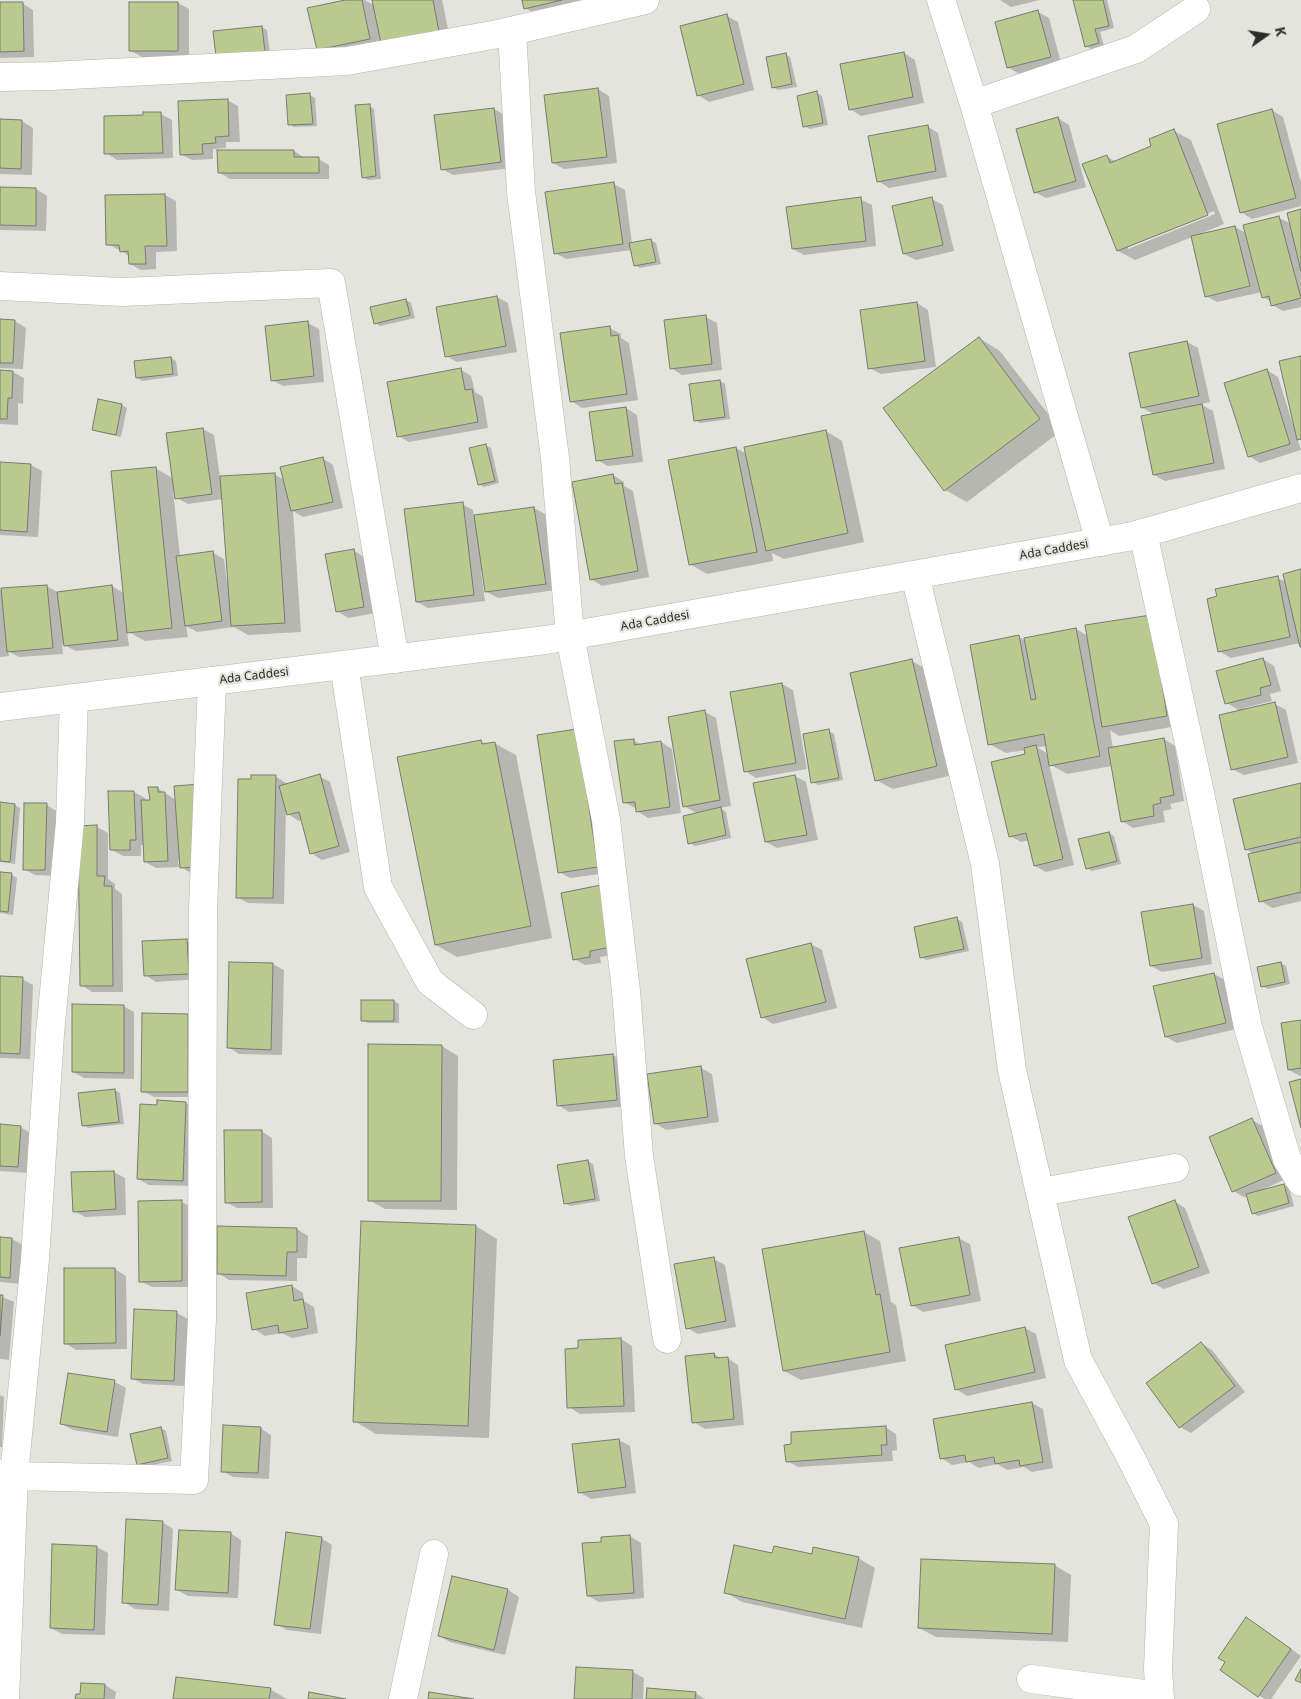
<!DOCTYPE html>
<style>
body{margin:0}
#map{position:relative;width:1301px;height:1699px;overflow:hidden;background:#e3e5dd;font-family:"Noto Sans",sans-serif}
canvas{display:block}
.north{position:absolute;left:1241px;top:10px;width:50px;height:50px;-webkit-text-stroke:4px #e3e5dd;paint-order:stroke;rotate:77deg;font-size:14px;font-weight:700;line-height:20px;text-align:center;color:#2c2d2a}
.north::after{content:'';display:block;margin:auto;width:18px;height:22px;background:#2c2d2a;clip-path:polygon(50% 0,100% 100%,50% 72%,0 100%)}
</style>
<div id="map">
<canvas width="1301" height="1699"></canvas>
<div class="north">K</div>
</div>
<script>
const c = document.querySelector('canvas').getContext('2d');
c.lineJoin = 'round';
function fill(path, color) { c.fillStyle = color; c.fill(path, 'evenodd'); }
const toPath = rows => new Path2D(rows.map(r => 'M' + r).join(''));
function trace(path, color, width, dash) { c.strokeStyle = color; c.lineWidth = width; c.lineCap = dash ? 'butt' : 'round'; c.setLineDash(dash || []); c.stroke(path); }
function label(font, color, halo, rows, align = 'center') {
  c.font = font + ' "Noto Sans",sans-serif'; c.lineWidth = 4.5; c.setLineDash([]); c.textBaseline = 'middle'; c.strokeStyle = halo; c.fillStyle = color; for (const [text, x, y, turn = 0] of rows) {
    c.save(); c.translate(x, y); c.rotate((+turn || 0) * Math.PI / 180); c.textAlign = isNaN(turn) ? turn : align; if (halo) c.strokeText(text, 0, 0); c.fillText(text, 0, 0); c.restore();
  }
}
const shadow = toPath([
 [351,0,365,0,375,6,374,0,442,0,451,43,318,50],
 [523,0,589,0,536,14,525,8],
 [1000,0,1040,0,1011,7],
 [1075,0,1107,0,1114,28,1100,32,1104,46,1091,49,1086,46],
 [22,3,33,10,34,57,0,58,0,4],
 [178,3,189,9,189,57,142,57,131,51],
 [1038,12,1049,18,1061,63,1019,74,1008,67],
 [727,16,738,22,754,90,709,102,698,95],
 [262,27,267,30,270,54,215,33],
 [904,53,915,60,924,103,861,116,850,109],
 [785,54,790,57,797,87,778,90,773,87],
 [598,89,609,96,617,163,564,169,553,163],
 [817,93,822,96,828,125,810,129,804,126],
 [310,95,315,98,317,126,294,127,289,124,287,96],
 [227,100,238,106,240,142,226,142,226,148,213,149,213,159,192,160,181,154],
 [369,106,374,109,381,179,368,180,363,177],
 [494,109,505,115,512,168,453,175,442,169],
 [1272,110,1283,117,1301,183,1301,206,1252,219,1241,212],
 [161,114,172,120,173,158,117,160,106,153,144,116],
 [1058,118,1069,125,1086,187,1046,198,1035,192],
 [0,121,22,121,33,128,32,175,0,174],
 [927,126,938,133,947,177,889,188,878,181],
 [1174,131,1191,140,1224,224,1202,233,1202,235,1235,227,1246,233,1278,217,1291,224,1301,211,1301,297,1296,294,1295,296,1301,300,1301,307,1283,311,1272,305,1272,302,1263,297,1262,292,1217,302,1206,296,1192,237,1135,260,1118,251,1084,165,1106,156,1116,162,1153,146],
 [1214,211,1215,214,1128,249,1128,246],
 [294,151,305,158,318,159,329,165,329,179,230,179,219,172],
 [614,184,625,190,632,244,651,240,656,243,661,264,640,268,635,265,632,250,566,259,555,253],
 [0,189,36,189,47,196,46,231,0,230],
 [165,195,176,201,177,251,156,252,156,269,141,270,130,264,130,256,108,244],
 [860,199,872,205,876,246,804,255,793,249],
 [932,199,943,205,954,251,916,260,904,254],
 [497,297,508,303,517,352,457,362,446,356],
 [406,300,411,303,415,318,380,326,375,323,372,308],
 [917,303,928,310,936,367,881,374,869,368],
 [706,317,717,323,722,370,682,375,671,368],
 [0,321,15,321,26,328,23,369,0,368],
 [308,323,319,329,324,382,283,386,272,380],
 [610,328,621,334,621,338,629,343,638,400,582,408,571,401],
 [979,338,1000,351,1061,431,967,502,945,490],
 [1187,342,1198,348,1210,402,1200,404,1213,411,1225,469,1165,481,1154,475,1154,414,1142,408],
 [1301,357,1301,440,1297,438,1301,450,1260,463,1249,456,1267,370,1278,377,1293,425,1295,424],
 [171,358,176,361,178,376,142,381,137,378],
 [460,369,471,376,475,392,483,397,488,428,409,442,398,436],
 [0,371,13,372,24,378,23,404,18,403,18,425,0,424],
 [720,381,725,384,730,419,700,423,695,420],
 [122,405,127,408,121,437,98,432,93,429],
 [626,408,637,415,643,462,608,466,597,460],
 [203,429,214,435,220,478,274,474,285,480,322,458,333,465,343,508,303,517,293,511,301,632,248,635,234,627,197,632,186,626,188,637,145,641,127,631,129,646,76,651,62,644,63,654,19,657,8,651,9,656,0,657,0,590,3,591,47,586,59,593,112,586,125,594,155,468,174,479],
 [176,490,177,498,188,504,223,499,229,583,227,583,224,559,212,552,180,557,173,491],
 [826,431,842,441,864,542,784,559,772,553,773,561,707,574,690,564,736,448,747,454],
 [485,445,491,448,499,483,484,487,479,484],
 [0,463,31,465,42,471,38,537,0,535],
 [613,475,624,482,624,486,633,491,649,577,602,586,591,579],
 [462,504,473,510,474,516,534,508,545,514,556,590,498,598,487,592,483,571,481,571,485,601,428,608,417,602],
 [353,550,364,557,375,613,348,618,337,611],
 [1301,571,1301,646,1300,643,1231,658,1219,651,1277,578,1286,582],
 [1150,616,1183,725,1119,736,1110,730,1113,748,1164,739,1175,746,1184,801,1170,804,1172,809,1163,811,1165,822,1133,828,1122,821,1112,766,1067,774,1049,764,1074,865,1046,872,1035,866,1029,840,1021,842,1010,836,1027,755,1026,750,1006,753,989,744,1019,637,1026,641,1076,629,1088,636],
 [1047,746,1048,754,1037,747],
 [1263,659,1274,666,1281,691,1270,694,1272,701,1244,708,1245,710,1275,704,1286,710,1298,763,1244,775,1232,769,1240,711,1227,703],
 [912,661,928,670,953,775,893,789,876,780],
 [782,684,793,690,807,769,756,778,745,771],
 [705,712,716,718,731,806,720,808,726,812,731,838,695,846,690,843,698,814,684,806],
 [577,731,608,873,570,878,559,872],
 [829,731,834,734,843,780,818,785,813,782],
 [633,740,642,745,661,742,672,749,681,813,648,818,637,811,637,809,624,802],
 [480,741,486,744,494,743,516,755,552,938,457,957,436,945],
 [275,776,286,783,286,785,319,776,330,782,350,852,322,860,311,853,302,820,299,821,288,814,286,808,284,904,248,903,237,897,252,780],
 [795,776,806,782,818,840,777,848,766,842,755,784],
 [1301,785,1301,901,1272,908,1261,901,1254,854,1246,849],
 [157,788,176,800,192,874,181,867,181,861,178,861,179,867,156,868,145,862,144,845,141,845,141,856,123,856,112,850,134,792,145,798,145,801,151,801],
 [0,804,15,805,20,808,15,864,0,862],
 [46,805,57,811,56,876,35,875,24,869],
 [97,827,108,833,108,879,115,884,115,889,122,894,123,992,92,992,81,985],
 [1109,833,1114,836,1121,864,1092,871,1087,868],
 [0,873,12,875,17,878,13,915,0,913],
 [562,894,623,953,600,957,601,963,585,965,574,959],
 [1193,905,1204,911,1212,964,1162,972,1151,966],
 [957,919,962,922,969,951,926,960,921,957],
 [186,940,197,947,199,979,156,982,145,975],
 [811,944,822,950,837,1008,773,1024,762,1017,747,960],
 [1281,963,1286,966,1290,984,1268,989,1262,986],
 [273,964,284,970,282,1055,239,1054,228,1047],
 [1214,974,1225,980,1236,1029,1177,1043,1166,1037],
 [0,978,22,979,33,985,30,1059,0,1058],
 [394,1001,399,1004,399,1023,368,1023,362,1020],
 [123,1006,134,1012,134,1079,84,1078,73,1072],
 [188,1015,199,1021,198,1097,154,1097,143,1091],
 [1301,1021,1301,1076,1300,1076,1289,1070],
 [442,1046,458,1056,457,1210,385,1209,369,1200],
 [613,1055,624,1062,628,1106,569,1112,558,1105],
 [701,1068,712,1074,719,1122,666,1130,655,1123],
 [115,1090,120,1093,124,1124,88,1128,83,1125],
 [186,1103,197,1109,194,1186,149,1185,138,1179,159,1106],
 [1252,1120,1263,1126,1286,1179,1264,1189,1264,1191,1284,1185,1289,1188,1294,1206,1258,1216,1253,1213,1248,1196,1244,1197,1233,1191],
 [0,1125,20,1127,31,1133,29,1173,0,1171],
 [261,1131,272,1138,273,1208,237,1208,226,1202],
 [588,1161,593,1164,600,1201,570,1206,565,1203],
 [114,1172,125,1178,126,1215,85,1217,74,1211],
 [1174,1201,1185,1208,1210,1273,1164,1289,1153,1283],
 [182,1202,193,1208,193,1287,152,1287,140,1281],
 [476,1226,497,1239,489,1438,376,1434,354,1421],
 [297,1229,308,1236,307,1258,297,1258,297,1281,229,1280,218,1273],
 [864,1232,880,1241,891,1302,896,1305,906,1361,801,1380,784,1371],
 [0,1238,12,1239,23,1245,21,1284,0,1282],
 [958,1238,970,1244,981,1301,923,1312,912,1305],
 [714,1259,725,1265,736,1327,698,1334,687,1328],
 [115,1269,126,1276,127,1349,76,1350,65,1343],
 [292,1286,303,1293,304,1301,314,1307,318,1333,292,1338,282,1333,265,1336,254,1329],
 [0,1296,14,1302,9,1360,0,1359],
 [135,1311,177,1313,188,1319,185,1386,143,1384,132,1378],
 [1025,1328,1036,1334,1046,1378,967,1396,956,1389],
 [621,1339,632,1346,635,1412,580,1414,569,1407,579,1350],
 [1201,1343,1212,1350,1245,1392,1191,1433,1180,1427],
 [714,1354,722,1359,727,1358,738,1365,744,1425,705,1429,694,1422],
 [69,1375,115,1382,126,1388,118,1437,73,1430,62,1424],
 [0,1395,4,1397,2,1447,0,1447],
 [1032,1403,1043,1409,1053,1468,1032,1472,1024,1467,1007,1470,997,1464,979,1468,969,1462,952,1465,941,1458],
 [885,1427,896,1434,897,1450,892,1451,893,1461,798,1467,787,1461],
 [161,1428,166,1431,172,1461,143,1467,138,1464],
 [260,1428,271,1435,269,1479,233,1477,222,1471],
 [619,1440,630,1446,636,1493,591,1499,579,1492],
 [162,1522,173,1529,169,1611,135,1609,124,1602],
 [230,1533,241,1540,238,1598,188,1596,177,1590],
 [630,1536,641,1543,644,1598,599,1602,588,1596,603,1543],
 [321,1538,332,1545,321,1634,287,1630,276,1624],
 [97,1547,108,1553,105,1635,62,1634,51,1628],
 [773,1555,858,1558,875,1568,862,1628,742,1602,725,1592],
 [1054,1565,1071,1575,1068,1642,936,1637,919,1628],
 [453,1577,508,1590,519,1597,505,1655,450,1642,439,1636],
 [1258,1625,1301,1656,1271,1699,1265,1699,1258,1695],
 [577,1669,633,1672,644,1678,643,1699,575,1699],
 [105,1685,116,1692,115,1699,77,1699],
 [270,1689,287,1699,175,1699],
 [695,1693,705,1699,647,1699]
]);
const building = toPath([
 [345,0,362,0,370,39,317,50,307,8,345,0],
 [372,0,433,0,440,37,382,48,372,0],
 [522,0,562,0,524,9,522,0],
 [1073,0,1103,0,1109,26,1095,29,1099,43,1085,47,1073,0],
 [0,2,23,2,24,51,0,52,0,2],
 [129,2,178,2,178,51,129,51,129,2],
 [1038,10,1051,57,1007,68,995,22,1038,10],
 [727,14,744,84,697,96,680,26,727,14],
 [262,26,265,52,216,57,213,31,262,26],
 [904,52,913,97,849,110,840,64,904,52],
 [786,53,792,84,772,88,766,57,786,53],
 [598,88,607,157,552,163,544,95,598,88],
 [817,91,823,123,803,127,797,96,817,91],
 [310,93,313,124,288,125,286,95,310,93],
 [228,99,229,136,215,137,216,143,202,144,203,154,180,155,178,101,228,99],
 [370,104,376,176,362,178,355,105,370,104],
 [494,108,501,162,441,170,434,115,494,108],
 [1272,109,1296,198,1240,213,1217,124,1272,109],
 [143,112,161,112,163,153,104,154,104,116,143,115,143,112],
 [1058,117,1076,181,1034,193,1016,129,1058,117],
 [0,119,22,120,21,169,0,168,0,119],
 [928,125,936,171,877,182,868,136,928,125],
 [1174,129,1208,215,1117,251,1082,164,1107,155,1110,163,1151,146,1149,139,1174,129],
 [217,150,294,150,294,157,319,157,319,173,218,173,217,150],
 [614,182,623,244,554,254,545,192,614,182],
 [0,187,36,188,36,226,0,225,0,187],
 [165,194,167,246,145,246,146,264,129,264,128,251,120,252,119,245,106,245,105,195,165,194],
 [861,197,866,241,792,249,786,207,861,197],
 [932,197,943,245,903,254,892,206,932,197],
 [1301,209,1301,271,1287,213,1301,209],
 [1279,216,1301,298,1271,306,1269,296,1262,298,1243,225,1279,216],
 [1235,226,1250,286,1205,297,1191,236,1235,226],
 [651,239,656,262,634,266,629,243,651,239],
 [497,296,506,346,445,357,436,307,497,296],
 [406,299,410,315,374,324,370,307,406,299],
 [917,302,925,361,868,369,860,310,917,302],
 [706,315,712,364,670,369,664,320,706,315],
 [0,319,15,320,13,363,0,363,0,319],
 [308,321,314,376,271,381,265,326,308,321],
 [610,326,611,336,618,335,627,394,570,402,560,333,610,326],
 [979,337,1040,419,944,491,883,408,979,337],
 [1187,341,1199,396,1141,408,1129,353,1187,341],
 [1301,356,1301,439,1297,440,1279,361,1301,356],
 [171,357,173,374,136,378,134,361,171,357],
 [461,368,465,390,472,389,478,422,397,437,387,382,461,368],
 [1267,369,1290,444,1248,457,1224,383,1267,369],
 [0,370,13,371,12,398,8,398,7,419,0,419,0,370],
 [720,380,725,417,694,421,689,384,720,380],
 [98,399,122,404,116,435,92,430,98,399],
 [1202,404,1214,463,1153,475,1141,416,1202,404],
 [626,407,633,456,596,461,589,412,626,407],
 [203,428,212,494,175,499,166,433,203,428],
 [826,430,848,533,766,551,744,447,826,430],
 [486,444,495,481,478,485,469,448,486,444],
 [736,447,757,552,689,565,668,460,736,447],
 [323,457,333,502,291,511,280,467,323,457],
 [0,462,31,464,27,532,0,530,0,462],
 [156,467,172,628,127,633,111,471,156,467],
 [275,473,285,623,231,626,220,476,275,473],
 [613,474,615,484,622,483,638,571,590,580,572,482,613,474],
 [463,502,474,595,416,602,404,509,463,502],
 [534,507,546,584,485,592,474,515,534,507],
 [354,549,364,607,336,612,325,554,354,549],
 [213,551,222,621,185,626,176,556,213,551],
 [1301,569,1301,647,1300,647,1283,574,1301,569],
 [1278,576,1290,637,1218,652,1207,599,1217,596,1215,589,1278,576],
 [47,585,53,648,7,652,1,588,47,585],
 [112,585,118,640,64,646,57,592,112,585],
 [1151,615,1167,716,1102,727,1085,625,1151,615],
 [1076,628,1100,756,1049,766,1044,734,988,745,970,645,1019,635,1031,700,1036,699,1024,638,1076,628],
 [1263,658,1271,685,1260,688,1261,695,1225,704,1216,671,1263,658],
 [912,659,937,766,875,781,850,673,912,659],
 [782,683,796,763,744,772,730,692,782,683],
 [1275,702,1288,757,1231,770,1219,715,1275,702],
 [705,710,720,800,683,807,668,717,705,710],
 [577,729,598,867,558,873,537,735,577,729],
 [829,729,839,778,811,783,803,734,829,729],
 [1164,738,1174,795,1160,798,1161,803,1153,805,1154,816,1121,822,1108,748,1164,738],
 [634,739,634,745,661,741,670,807,636,812,635,802,623,803,614,741,634,739],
 [481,740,482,744,495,742,531,926,435,945,397,757,481,740],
 [1036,745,1063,859,1034,866,1026,833,1009,837,991,762,1025,754,1024,748,1036,745],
 [320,774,339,846,310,854,299,812,287,815,279,786,320,774],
 [251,775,276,775,273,898,236,898,238,779,251,779,251,775],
 [795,775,807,835,765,842,753,783,795,775],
 [1301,783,1301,837,1245,850,1233,799,1301,783],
 [201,784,201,867,180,868,174,786,201,784],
 [148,787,158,787,158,792,165,792,168,861,144,862,141,800,150,800,148,787],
 [108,791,134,791,136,840,130,840,130,850,110,850,108,791],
 [0,802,15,804,10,862,0,861,0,802],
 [24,803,47,803,45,870,23,870,24,803],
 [721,807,726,835,688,844,683,816,721,807],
 [97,825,97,876,105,876,104,886,112,886,113,986,80,986,78,826,97,825],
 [1109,832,1117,861,1086,869,1078,839,1109,832],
 [1301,842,1301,892,1259,902,1248,854,1301,842],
 [0,872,12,873,8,912,0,911,0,872],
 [601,885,612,947,590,951,590,957,573,960,561,893,601,885],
 [1193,904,1202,958,1150,966,1141,912,1193,904],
 [957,917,964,949,920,958,914,927,957,917],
 [187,939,189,974,144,976,142,941,187,939],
 [811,943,826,1002,761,1018,746,959,811,943],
 [229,962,273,963,271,1050,227,1048,229,962],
 [1281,962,1285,982,1261,987,1257,967,1281,962],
 [1214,973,1226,1023,1165,1037,1153,986,1214,973],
 [0,976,23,977,20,1054,0,1053,0,976],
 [361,1000,394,1000,394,1021,361,1021,361,1000],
 [72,1004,124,1005,124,1073,72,1072,72,1004],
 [142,1013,188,1014,188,1092,141,1092,142,1013],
 [1301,1020,1301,1068,1288,1070,1281,1023,1301,1020],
 [368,1044,442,1045,441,1201,368,1201,368,1044],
 [613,1054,617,1100,557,1106,553,1060,613,1054],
 [701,1066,708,1117,654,1124,647,1074,701,1066],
 [1301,1079,1301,1128,1289,1082,1301,1079],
 [115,1089,119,1122,82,1126,78,1093,115,1089],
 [157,1100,186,1102,183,1181,137,1179,140,1104,157,1105,157,1100],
 [1252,1118,1276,1173,1232,1192,1209,1137,1252,1118],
 [0,1124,21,1126,18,1167,0,1166,0,1124],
 [224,1130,262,1130,262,1202,225,1203,224,1130],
 [588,1160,595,1199,564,1204,557,1165,588,1160],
 [114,1171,116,1209,73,1212,71,1172,114,1171],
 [1284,1184,1289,1203,1252,1214,1246,1194,1284,1184],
 [182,1200,182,1281,139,1282,138,1201,182,1200],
 [1175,1200,1199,1267,1152,1284,1128,1217,1175,1200],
 [361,1221,476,1225,468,1426,353,1422,361,1221],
 [217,1226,297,1228,297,1252,287,1252,286,1276,217,1274,217,1226],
 [864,1231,876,1295,880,1294,890,1352,783,1371,762,1249,864,1231],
 [0,1237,12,1238,10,1278,0,1277,0,1237],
 [959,1237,970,1295,911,1306,899,1248,959,1237],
 [714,1257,726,1321,686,1329,674,1264,714,1257],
 [64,1268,115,1268,116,1343,64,1344,64,1268],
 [292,1285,294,1301,303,1299,308,1328,279,1333,278,1325,252,1330,246,1293,292,1285],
 [0,1295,3,1295,0,1336,0,1295],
 [134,1309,177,1311,174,1381,131,1379,134,1309],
 [1025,1327,1035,1372,955,1390,945,1345,1025,1327],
 [621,1338,624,1406,567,1408,565,1349,578,1348,578,1340,621,1338],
 [1201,1342,1235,1386,1179,1428,1146,1383,1201,1342],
 [714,1353,715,1358,728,1357,734,1419,692,1423,685,1356,714,1353],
 [68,1373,115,1380,107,1432,60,1424,68,1373],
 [1032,1402,1043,1462,1020,1466,1019,1460,995,1464,994,1457,966,1462,965,1455,940,1459,933,1419,1032,1402],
 [223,1425,261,1427,258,1473,221,1472,223,1425],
 [886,1426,887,1445,881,1445,882,1455,786,1462,784,1445,791,1444,791,1432,886,1426],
 [161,1427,168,1458,137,1465,130,1434,161,1427],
 [619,1439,626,1487,578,1493,572,1444,619,1439],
 [126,1519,163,1521,158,1605,122,1603,126,1519],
 [179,1530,231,1532,228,1593,175,1590,179,1530],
 [286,1532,322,1537,310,1629,274,1625,286,1532],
 [630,1535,634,1593,587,1596,582,1543,601,1542,601,1537,630,1535],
 [52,1544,97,1546,94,1630,50,1628,52,1544],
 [734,1545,772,1553,774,1546,812,1554,813,1547,859,1557,845,1619,724,1593,734,1545],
 [921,1559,1055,1564,1052,1634,918,1628,921,1559],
 [452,1576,508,1589,494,1650,438,1636,452,1576],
 [1246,1617,1291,1649,1258,1697,1220,1670,1225,1662,1218,1658,1246,1617],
 [576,1667,633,1670,632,1699,574,1699,576,1667],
 [1301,1669,1301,1683,1295,1680,1301,1669],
 [176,1677,271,1688,269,1699,173,1699,176,1677],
 [81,1683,105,1684,104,1699,75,1699,76,1694,80,1694,81,1683],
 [647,1688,696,1692,695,1699,646,1699,647,1688],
 [309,1692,346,1699,308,1699,309,1692],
 [429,1692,474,1699,428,1699,429,1692]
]);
const minor = toPath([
 [941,0,974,104,1100,542],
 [512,31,521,192,555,458,570,636,606,820,626,991,639,1156,667,1339],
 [0,77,51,76,347,61,498,34,645,0],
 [974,104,1136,49,1196,9],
 [0,286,122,292,331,283,395,659],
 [1143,533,1200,793,1248,1027,1287,1159,1301,1182],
 [915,575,985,864,1012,1070,1078,1360,1130,1456,1164,1524,1158,1669,1160,1699],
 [344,665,378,887,430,982,473,1015],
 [1041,1192,1175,1168],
 [0,1474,14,1476,194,1480,202,1319,203,909,212,681],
 [1031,1679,1159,1696],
 [5,1699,14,1476,35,1259,50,1034,70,822,74,698],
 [403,1699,434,1554]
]);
const secondary = toPath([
 [0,707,546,640,1133,536,1301,488]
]);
const streetNames = [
 ["Ada Caddesi",1054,550,-10],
 ["Ada Caddesi",655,621,-10],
 ["Ada Caddesi",254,676,-7]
];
fill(shadow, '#0003');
fill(building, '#baca8f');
trace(building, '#787a73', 1);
trace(minor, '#b3b5ad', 29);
trace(secondary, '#b3b5ad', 29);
trace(minor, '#fff', 28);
trace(secondary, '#fff', 28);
label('12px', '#2c2d2a', '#e3e5dd', streetNames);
</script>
